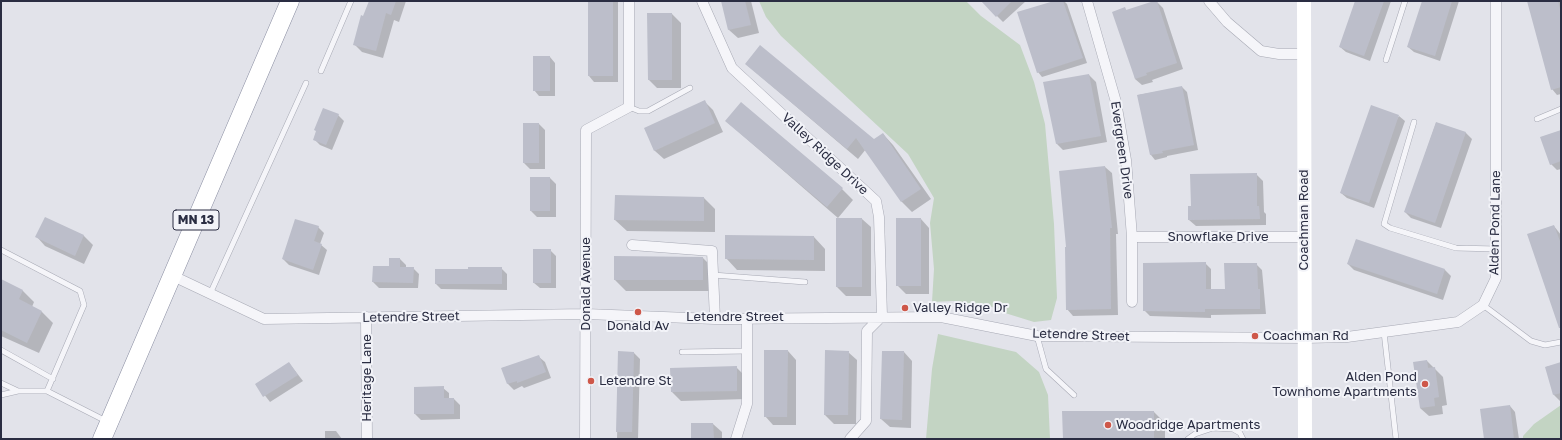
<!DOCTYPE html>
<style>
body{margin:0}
#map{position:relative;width:1562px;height:440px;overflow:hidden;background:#e2e3ea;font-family:"Golos Text",sans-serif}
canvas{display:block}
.frame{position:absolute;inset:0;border:2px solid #2a2d42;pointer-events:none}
</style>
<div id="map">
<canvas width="1562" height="440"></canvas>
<div class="frame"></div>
</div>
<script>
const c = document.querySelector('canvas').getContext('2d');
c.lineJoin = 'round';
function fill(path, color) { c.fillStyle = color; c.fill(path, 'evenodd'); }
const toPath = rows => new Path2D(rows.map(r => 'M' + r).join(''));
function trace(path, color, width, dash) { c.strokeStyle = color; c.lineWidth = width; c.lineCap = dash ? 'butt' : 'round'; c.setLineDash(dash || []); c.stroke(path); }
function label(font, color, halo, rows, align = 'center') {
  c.font = font + ' "Golos Text",sans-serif'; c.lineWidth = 4; c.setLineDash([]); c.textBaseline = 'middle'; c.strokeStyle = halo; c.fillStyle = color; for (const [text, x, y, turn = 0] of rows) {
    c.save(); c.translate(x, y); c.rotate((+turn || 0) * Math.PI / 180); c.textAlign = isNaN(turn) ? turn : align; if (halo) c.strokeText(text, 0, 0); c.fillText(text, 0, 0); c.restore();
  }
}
const green = toPath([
 [759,1,966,1,981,16,1020,45,1034,82,1045,124,1054,224,1057,298,1051,320,1034,322,1005,313,992,307,953,301,932,302,934,269,930,223,934,198,908,154,781,36,766,17],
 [938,334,1016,352,1039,372,1048,395,1050,439,926,439,932,369],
 [1561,405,1561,439,1523,439,1523,436,1534,424]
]);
const shadow = toPath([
 [370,1,406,1,399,22,394,20,383,58,362,52,354,44],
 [589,1,618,1,618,82,594,82,589,76],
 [722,1,751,1,759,33,738,38,729,30],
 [982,1,1026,1,1003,22],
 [1057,1,1064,1,1067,4,1087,63,1042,77,1038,72],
 [1156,1,1163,8,1183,69,1152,80,1153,82,1142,85,1135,79,1125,8,1127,11],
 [1356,1,1391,1,1370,61,1346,52,1340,47],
 [1423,1,1459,1,1440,61,1414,52,1408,47],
 [1531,1,1561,1,1561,94,1557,95,1552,89],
 [672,14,681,23,681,88,657,88,649,80],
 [550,57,555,63,555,96,539,96,534,90],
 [746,64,874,140,883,134,893,145,931,199,912,212,902,202,866,149,858,159],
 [1089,75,1096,82,1107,142,1063,150,1057,144,1044,83],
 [1182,87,1187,92,1198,150,1167,156,1167,157,1155,160,1151,155,1138,95],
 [704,101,713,110,723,132,664,159,655,151,645,129],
 [338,115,344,121,332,150,320,145,314,139],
 [1399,116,1405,121,1374,208,1347,198,1341,193],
 [726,121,842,189,853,200,838,218],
 [1436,123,1466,133,1472,139,1441,228,1411,218,1405,212],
 [524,124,539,124,545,130,545,169,530,169,524,163],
 [1561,131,1561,169,1557,170,1551,164],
 [1105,167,1112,173,1118,234,1116,234,1118,315,1073,316,1067,309],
 [1256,174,1263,181,1264,212,1266,214,1266,225,1196,226,1189,220],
 [550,178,556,184,556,217,537,217,531,211],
 [704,198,715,209,715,232,627,231,615,220],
 [45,218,84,236,93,245,84,264,45,246,37,237],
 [862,219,871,227,871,296,846,296,837,287],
 [921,219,929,228,929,294,906,294,897,285],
 [1554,226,1561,235,1561,321],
 [318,227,324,233,320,244,327,250,319,275,289,265,283,259],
 [814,237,825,249,825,271,737,270,726,258],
 [1356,240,1445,270,1451,276,1443,300,1354,270,1348,264],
 [550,250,556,256,556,288,540,288,534,283],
 [703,258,714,269,714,291,626,291,615,280],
 [400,259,406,265,406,268,413,268,419,274,418,288,379,288,373,282],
 [1205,263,1211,269,1211,290,1226,289,1256,264,1262,270,1266,314,1211,315,1211,318,1150,316,1144,310],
 [501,268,507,274,507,290,441,289,436,284,436,270],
 [1,280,23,291,34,302,32,307,42,312,53,323,39,353,1,336],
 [788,351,796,360,796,425,773,425,765,416],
 [619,352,634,353,640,359,638,439,617,439],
 [848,352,857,360,856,424,834,424,825,415],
 [904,352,912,361,911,428,890,427,881,419],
 [539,357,545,362,551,378,524,388,522,386,514,390,508,384,502,368],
 [1427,361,1443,377,1447,405,1442,406,1443,414,1429,416,1420,408],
 [289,363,303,381,270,402,256,384],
 [1561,363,1561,400,1560,401,1554,395,1546,367],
 [736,367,745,376,746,399,681,401,672,392],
 [443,388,449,393,449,399,454,399,460,405,460,419,421,420,415,414],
 [1510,406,1515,412,1519,439,1485,439],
 [1154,412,1165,423,1165,439,1064,439],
 [713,424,722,432,722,439,692,439],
 [325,431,336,431,342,439,325,439]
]);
const building = toPath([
 [369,1,396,1,391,15,386,13,376,51,353,45,361,15,363,16],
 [588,1,613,1,613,76,588,76],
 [721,1,745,1,751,25,728,30],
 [981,1,1012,1,996,17],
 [1054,1,1063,1,1083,58,1037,73,1017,12],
 [1154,1,1157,1,1177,63,1146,73,1147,75,1135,79,1112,12,1125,7,1126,10],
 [1355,1,1384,1,1364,56,1339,47],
 [1422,1,1452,1,1435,56,1407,47],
 [1527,1,1558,1,1561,13,1561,87,1551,90],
 [647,13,672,13,672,80,648,80],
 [760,45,874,139,883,133,921,189,901,202,856,138,847,149,745,64],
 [533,56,550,56,550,91,533,91],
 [1089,74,1101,136,1056,144,1043,82],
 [1182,86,1194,145,1162,151,1163,153,1150,155,1137,95],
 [705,100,715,123,654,151,644,128],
 [741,102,843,188,827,207,725,121],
 [1371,105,1399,115,1369,203,1340,193],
 [323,108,339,114,326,145,313,140,316,131,314,130],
 [1436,122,1466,132,1435,223,1404,212],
 [523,123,539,123,539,163,523,163],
 [1561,130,1561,161,1550,165,1540,137],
 [1105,166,1112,228,1110,228,1111,309,1066,310,1065,247,1066,247,1059,171],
 [1257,173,1257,206,1259,206,1260,219,1188,220,1188,206,1191,206,1190,174],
 [530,177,550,177,550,211,530,211],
 [615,195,704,197,704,221,614,220],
 [45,217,84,235,75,256,35,237],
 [836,218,862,218,862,287,836,287],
 [896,218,921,218,921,286,896,286],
 [295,219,319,226,314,241,322,244,313,270,282,259],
 [1554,225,1561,244,1561,328,1559,328,1527,234],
 [725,235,814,236,814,260,725,259],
 [1356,239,1445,269,1437,294,1347,264],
 [533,249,551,249,551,283,533,283],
 [614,256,703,257,703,280,614,280],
 [389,258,400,258,400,267,414,267,413,283,372,282,373,266,389,266],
 [1206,262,1206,289,1225,289,1224,263,1257,263,1258,289,1260,289,1260,309,1205,309,1205,312,1143,311,1143,263],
 [468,267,502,267,502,284,435,284,435,269,468,269],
 [1,279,23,290,19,299,42,311,27,343,1,330],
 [764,350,788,350,787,417,764,417],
 [825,350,849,351,848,415,824,415],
 [618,351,634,352,632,432,616,432],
 [882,351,904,351,902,420,880,419],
 [539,355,546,372,517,383,517,381,507,384,501,368],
 [1427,360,1428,368,1435,367,1439,397,1434,398,1435,406,1420,408,1413,362],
 [289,362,298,375,263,397,255,384],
 [1561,362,1561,393,1553,395,1545,367],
 [737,366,737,391,671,392,670,368],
 [444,386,444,398,454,398,454,414,414,414,414,387],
 [1510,405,1514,439,1484,439,1480,409],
 [1062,411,1154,411,1154,439,1063,439],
 [691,423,713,423,714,439,691,439]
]);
const lane = toPath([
 [1386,60,1405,1],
 [321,71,351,1],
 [629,107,639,111,648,111,690,88],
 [1537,119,1561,109],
 [1414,122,1384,224,1390,228,1456,248,1496,249],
 [1,250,80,291,84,305,47,391],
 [713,275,805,282],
 [210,294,306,83],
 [1483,305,1531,341,1545,345,1561,342],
 [1384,332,1396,439],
 [1037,336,1046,369,1074,395],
 [1,350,53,379],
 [682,352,747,351],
 [1,383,18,391],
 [1,395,18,391,47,391,106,421],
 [1188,439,1195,434,1213,428,1233,429,1240,433,1243,439]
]);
const street = toPath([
 [702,1,732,68,876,201,879,217,882,316,867,331,866,421,850,439],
 [1087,1,1116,102,1126,160,1132,237,1132,302],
 [1209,1,1227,22,1261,51,1279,54,1304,54],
 [1132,237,1305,237],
 [632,245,712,251,715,319],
 [173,276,264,319,586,314,715,319,941,317,1037,336,1305,338,1347,337,1458,322,1483,305,1496,278,1496,1],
 [366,317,367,439],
 [585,439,586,130,629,107,629,1],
 [736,439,747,404,747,318]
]);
const secondary = toPath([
 [1304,1,1305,439]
]);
const highway = toPath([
 [102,439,290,1]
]);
const markers = [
 [905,308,4,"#ce5749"],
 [638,312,4,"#ce5749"],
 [1255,336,4,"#ce5749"],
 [591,381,4,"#ce5749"],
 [1425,384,4,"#ce5749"],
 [1108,425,4,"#ce5749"]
];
const shields = [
 [196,220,46]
];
const shieldNames = [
 ["MN 13",196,220]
];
const streetNames = [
 ["Evergreen Drive",1122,150,82],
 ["Valley Ridge Drive",825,154,43],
 ["Coachman Road",1304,220,-90],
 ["Alden Pond Lane",1495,223,-89],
 ["Snowflake Drive",1218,237],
 ["Donald Avenue",586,284,-90],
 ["Letendre Street",411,317,-1],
 ["Letendre Street",735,317],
 ["Letendre Street",1081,335,2],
 ["Heritage Lane",367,378,-90]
];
const poiNames = [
 ["Valley Ridge Dr",913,308],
 ["Donald Av",638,326,"center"],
 ["Coachman Rd",1263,336],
 ["Alden Pond",1417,377,"right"],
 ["Townhome Apartments",1417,392,"right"],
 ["Letendre St",599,381],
 ["Woodridge Apartments",1116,425]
];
fill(green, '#c3d4c3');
fill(shadow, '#0003');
fill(building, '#bcbeca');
trace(lane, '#a7a9b4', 6);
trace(street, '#a7a9b4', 11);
trace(highway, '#898da1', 19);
trace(lane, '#f5f5f9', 5);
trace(street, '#f5f5f9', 10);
trace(secondary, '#fff', 14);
trace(highway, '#fff', 18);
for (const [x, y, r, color] of markers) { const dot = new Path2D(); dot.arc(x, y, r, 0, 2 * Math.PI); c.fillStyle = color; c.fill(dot); trace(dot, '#f2f3f8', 1.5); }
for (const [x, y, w] of shields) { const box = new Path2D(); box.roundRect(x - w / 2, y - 10, w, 20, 3); c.fillStyle = '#f2f3f8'; c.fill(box); trace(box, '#2a2d42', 1); }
label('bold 12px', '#2a2d42', null, shieldNames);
label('13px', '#2a2d42', '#f2f3f8', streetNames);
label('13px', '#2a2d42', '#f2f3f8', poiNames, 'left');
</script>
